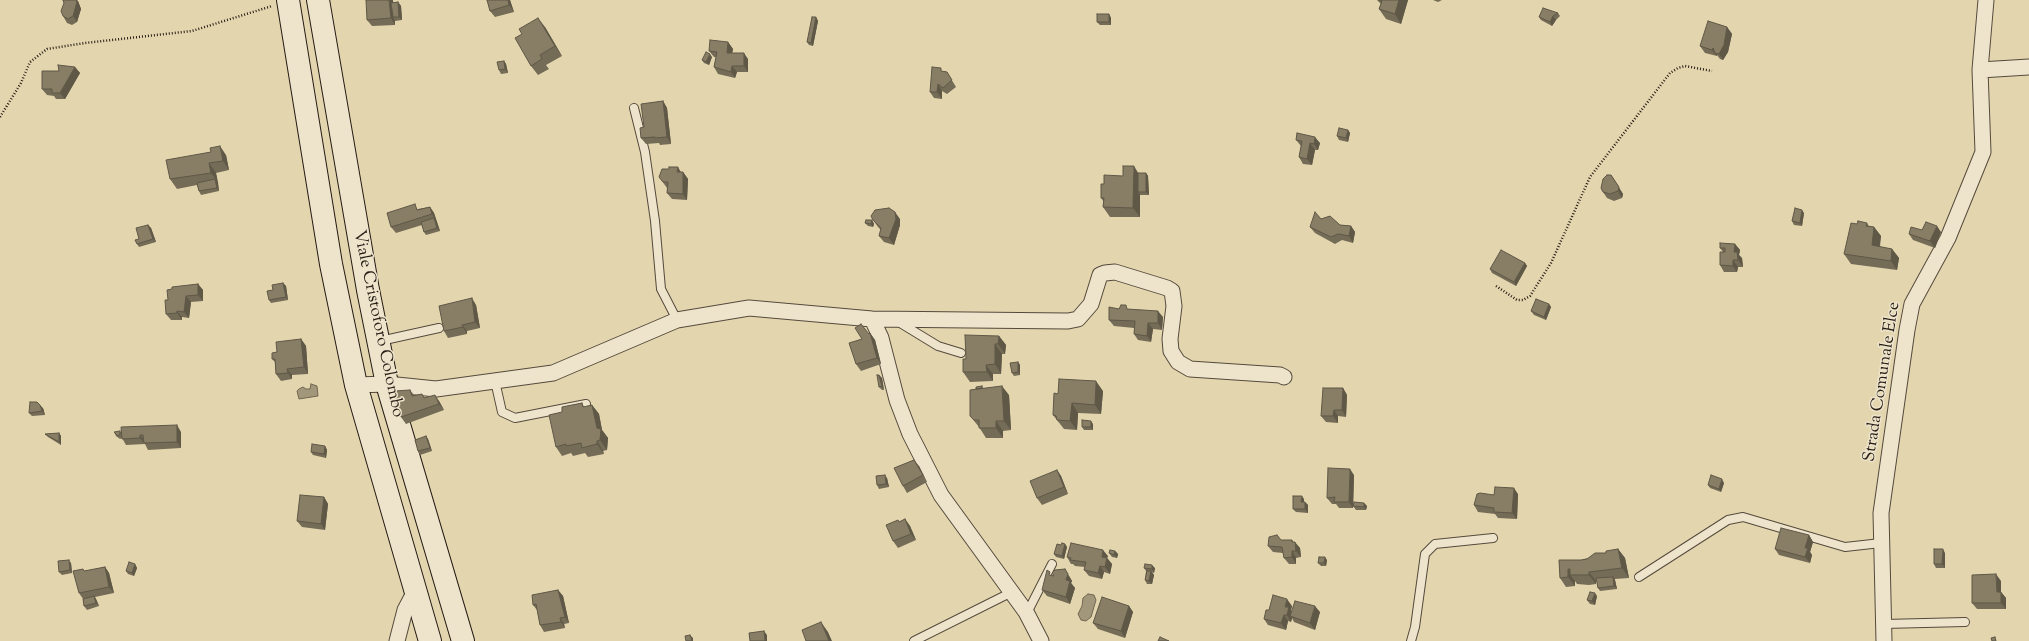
<!DOCTYPE html>
<style>
body{margin:0}
canvas{display:block;background:#e3d6af}
</style>
<canvas width="2029" height="641"></canvas>
<script>
const c = document.querySelector('canvas').getContext('2d');
c.lineJoin = 'round';
function fill(path, color) { c.fillStyle = color; c.fill(path, 'evenodd'); }
const toPath = rows => new Path2D(rows.map(r => 'M' + r).join(''));
function trace(path, color, width, dash) { c.strokeStyle = color; c.lineWidth = width; c.lineCap = dash ? 'butt' : 'round'; c.setLineDash(dash || []); c.stroke(path); }
function label(font, color, halo, rows, align = 'center') {
  c.font = font + ' "Sorts Mill Goudy",serif'; c.lineWidth = 3; c.setLineDash([]); c.textBaseline = 'middle'; c.strokeStyle = halo; c.fillStyle = color; for (const [text, x, y, turn = 0] of rows) {
    c.save(); c.translate(x, y); c.rotate((+turn || 0) * Math.PI / 180); c.textAlign = isNaN(turn) ? turn : align; if (halo) c.strokeText(text, 0, 0); c.fillText(text, 0, 0); c.restore();
  }
}
const water = toPath([
 [311,384,317,386,318,396,299,399,297,391,299,389,303,387,306,389,310,389,311,384],
 [1088,594,1094,595,1096,600,1091,617,1086,621,1081,620,1078,614,1082,606,1083,598,1088,594]
]);
const path = toPath([
 [0,117,21,83,30,62,47,49,85,43,192,31,272,6],
 [1496,286,1517,300,1523,300,1530,296,1551,263,1590,177,1670,73,1678,68,1685,66,1712,71]
]);
const lane = toPath([
 [634,108,645,152,655,221,661,289,677,320],
 [897,321,938,346,961,353],
 [380,341,439,328],
 [495,381,502,412,515,418,586,404],
 [1639,577,1728,520,1743,517,1845,547,1881,543],
 [1027,613,1052,564],
 [1884,624,1965,622],
 [914,641,1012,592],
 [1411,641,1415,627,1425,554,1435,544,1493,538]
]);
const street = toPath([
 [1980,70,2029,67],
 [872,319,881,338,897,400,910,434,941,495,1026,612,1041,641],
 [356,385,387,384,436,389,553,373,677,320,749,308,872,319,1068,321,1078,319,1091,304,1100,275,1105,273,1115,272,1167,288,1172,291,1174,306,1170,339,1171,351,1178,362,1190,369,1280,375,1284,377],
 [397,641,405,610,415,591],
 [1884,641,1881,513,1907,330,1912,304,1948,238,1983,152,1980,70,1986,0]
]);
const secondary = toPath([
 [288,0,331,264,356,385,430,641],
 [318,0,368,290,387,384,463,641]
]);
const wall = toPath([
 [487,0,510,0,514,12,495,17,490,11],
 [1377,0,1408,0,1401,24,1386,19,1379,9,1381,4],
 [1433,0,1442,0,1438,2],
 [78,1,81,9,77,22,72,25,67,23,63,16],
 [398,2,401,6,402,20,395,21,395,25,372,26,367,20,393,3],
 [1558,13,1560,16,1556,20,1552,26,1541,20,1539,17],
 [1109,14,1111,18,1111,25,1100,25,1097,22],
 [816,17,818,21,813,46,809,45,807,42],
 [545,27,562,56,546,65,549,69,538,75,531,66],
 [1727,27,1732,34,1728,52,1723,60,1720,59,1717,55,1717,56,1705,53,1700,46],
 [728,42,733,49,732,53,748,59,748,72,737,72,735,78,718,74,714,67,716,57,714,57,709,51],
 [712,57,709,65,704,63,702,60],
 [504,61,506,64,508,73,501,74,499,70],
 [75,67,80,73,65,99,56,99,54,96,47,95,42,89],
 [943,71,947,72,956,87,947,94,942,91,942,99,934,98,930,92],
 [663,101,667,108,671,144,660,145,659,143,646,144,641,138,644,127],
 [1348,130,1350,133,1348,142,1339,140,1337,136],
 [1296,140,1320,143,1318,150,1315,150,1312,165,1303,164,1299,157,1301,146],
 [226,155,229,170,216,173,219,191,201,195,199,191,197,185,177,189,170,179],
 [681,172,683,172,688,179,687,200,672,199,667,193,667,188,659,177],
 [1138,173,1146,173,1148,176,1149,195,1140,195,1140,217,1110,217,1103,207,1104,202,1101,198,1104,184,1123,176],
 [1611,175,1623,194,1622,198,1614,201,1607,198,1603,192],
 [430,207,434,213,440,231,426,235,424,232,422,225,396,233,391,227,418,209],
 [1804,213,1802,226,1794,225,1792,221],
 [900,219,900,225,894,245,884,242,879,236,881,230,878,227,873,220],
 [1321,219,1340,225,1351,226,1355,232,1353,243,1342,240,1335,244,1315,233,1310,227],
 [872,220,874,224,873,227,868,226,865,223],
 [1867,223,1869,226,1874,227,1881,236,1880,247,1892,249,1899,258,1897,270,1851,264,1844,254,1857,224],
 [148,225,151,228,156,242,139,247,137,244,139,239],
 [1922,230,1941,232,1935,248,1913,240,1909,234],
 [1735,244,1740,250,1739,255,1742,258,1743,267,1738,267,1737,272,1724,272,1720,265,1723,252,1720,248],
 [1525,263,1527,266,1516,286,1492,273,1490,269],
 [283,283,286,286,288,300,271,303,269,300],
 [198,284,203,290,203,301,191,302,189,318,182,317,182,320,171,320,166,314,168,300],
 [1549,304,1551,307,1546,320,1534,315,1531,311],
 [476,305,480,328,467,331,467,334,448,338,444,331],
 [1119,309,1128,309,1163,317,1162,330,1153,329,1151,342,1138,340,1134,334,1134,328,1114,326,1109,320],
 [870,333,875,340,881,364,861,371,856,364,862,339],
 [999,336,1006,345,1005,354,1002,354,1001,374,993,374,993,381,970,382,963,372,966,359],
 [301,339,306,346,308,374,292,375,292,379,281,381,276,374,275,362,272,359,277,352],
 [1018,362,1020,365,1020,375,1014,376,1012,373],
 [879,375,882,378,884,390,882,390,879,387],
 [982,386,983,388,1009,395,1011,430,1003,431,1003,438,986,438,979,427,970,416,976,389],
 [1343,388,1347,395,1346,417,1338,416,1338,423,1326,422,1321,416],
 [410,390,414,395,439,401,444,410,406,424,401,417],
 [1103,391,1101,414,1078,413,1077,430,1064,429,1053,415,1058,394],
 [582,403,584,407,592,405,599,414,602,430,608,438,607,450,603,451,604,454,588,457,585,453,573,456,571,453,562,456,556,447,562,412],
 [43,408,45,415,32,416,29,413],
 [1093,424,1093,430,1084,430,1082,427],
 [114,432,181,432,181,448,148,450,145,444,126,445,122,438,120,439,116,436],
 [59,433,61,436,61,445,48,437,45,434],
 [426,436,428,439,432,451,420,455,418,451],
 [325,446,327,450,326,458,313,455,311,452],
 [919,466,927,482,907,493,903,486],
 [1057,470,1061,476,1068,494,1042,505,1037,498],
 [1354,475,1353,508,1339,508,1336,504,1332,504,1327,498],
 [887,478,889,487,879,489,877,485],
 [1724,483,1721,492,1710,488,1708,485],
 [1518,494,1517,519,1498,518,1495,514,1478,512,1474,505,1494,495],
 [324,497,328,504,325,530,302,527,297,521],
 [1304,499,1304,502,1305,502,1308,505,1308,513,1296,512,1293,509],
 [1364,503,1367,506,1366,510,1356,510,1353,506],
 [905,519,910,526,916,540,898,548,893,541,900,522],
 [1809,535,1813,542,1810,552,1812,555,1810,563,1779,555,1775,549],
 [1281,540,1293,542,1300,548,1301,557,1296,558,1296,564,1289,564,1284,558,1283,553,1273,552,1268,546],
 [1065,544,1067,547,1064,559,1056,557,1054,554,1061,545],
 [1618,549,1625,558,1629,578,1615,579,1615,580,1617,589,1600,591,1598,588,1597,581,1596,581,1596,584,1589,585,1577,584,1575,581,1575,586,1566,587,1560,578,1559,560,1581,560],
 [1115,551,1118,554,1117,558,1112,557,1109,553],
 [1945,553,1945,568,1936,568,1934,564],
 [1108,556,1107,558,1112,564,1110,574,1104,572,1102,579,1089,576,1084,570,1085,567,1075,566,1073,564,1071,564,1067,557],
 [1327,560,1326,566,1321,566,1318,563],
 [71,563,72,573,62,575,59,572],
 [135,564,137,568,134,576,128,574,126,571],
 [105,567,109,573,114,593,95,597,96,599,99,606,87,610,84,606,83,599,79,593,85,571],
 [1144,568,1155,568,1154,573,1152,572,1154,575,1152,584,1147,584,1145,580,1146,571],
 [1053,576,1069,576,1072,581,1071,583,1075,588,1070,604,1047,596,1042,590],
 [2001,581,2001,592,2006,598,2006,609,1977,609,1972,603],
 [558,590,563,596,569,623,564,624,565,628,544,632,540,625,537,610,533,605],
 [1597,596,1595,605,1590,604,1587,600],
 [1129,606,1133,612,1125,638,1098,629,1093,623],
 [1292,606,1291,610,1291,611,1320,612,1315,630,1294,622,1292,618,1291,622,1288,621,1286,630,1268,625,1264,619,1269,610]
]);
const shadedWall = toPath([
 [76,0,77,0,78,1,81,9,77,22,73,16],
 [389,0,393,0,395,17,393,17,395,21,395,25,391,18],
 [508,0,510,0,514,12,509,5],
 [1399,0,1408,0,1401,24,1395,14],
 [398,2,401,6,402,20,399,17],
 [1109,14,1111,18,1111,25,1109,22],
 [1553,16,1556,20,1552,26,1550,22],
 [816,17,818,21,813,46,811,43],
 [538,18,545,27,562,56,555,46],
 [1727,27,1732,34,1728,52,1723,60,1719,54],
 [728,42,733,49,731,59,727,53],
 [1713,48,1717,55,1717,56,1712,50],
 [744,53,748,59,748,72,744,66],
 [710,54,712,57,709,65,706,62],
 [504,61,506,64,508,73,505,69],
 [732,66,737,72,735,78,731,72],
 [75,67,80,73,65,99,60,93],
 [938,84,942,91,942,99,937,92],
 [663,101,667,108,671,144,667,137],
 [1348,130,1350,133,1348,142,1346,138],
 [1315,137,1320,143,1318,150,1314,144],
 [1310,143,1315,150,1312,165,1307,159],
 [220,146,226,155,229,170,223,161],
 [209,163,216,173,218,182,211,173],
 [1134,166,1140,176,1138,192,1140,195,1140,217,1133,208],
 [678,167,682,174,677,172],
 [683,172,688,179,687,200,683,194],
 [1146,173,1148,176,1149,195,1146,192],
 [1611,175,1623,194,1622,198,1618,191],
 [215,179,218,182,219,191,217,188],
 [430,207,434,213,440,231,437,228,434,218,432,214],
 [1802,210,1804,213,1802,226,1800,223],
 [895,212,900,219,900,225,894,245,889,238],
 [872,220,874,224,873,227,871,224],
 [148,225,151,228,156,242,153,239],
 [1351,226,1355,232,1353,243,1349,236],
 [1937,226,1941,232,1935,248,1930,241],
 [1874,227,1881,236,1878,255,1872,245],
 [1735,244,1740,250,1739,255,1742,258,1743,267,1738,260,1734,252],
 [1892,249,1899,258,1897,270,1891,261],
 [1733,260,1738,267,1737,272,1733,266],
 [1525,263,1527,266,1516,286,1514,282],
 [283,283,286,286,288,300,286,297],
 [198,284,203,290,203,301,198,295],
 [186,296,191,302,189,318,184,312],
 [472,298,476,305,480,328,475,322],
 [1549,304,1551,307,1546,320,1544,317],
 [177,311,182,317,182,320,177,313],
 [1158,311,1163,317,1162,330,1158,323],
 [1148,323,1153,329,1151,342,1147,336],
 [462,325,467,331,467,334,463,327],
 [870,333,875,340,881,364,877,358],
 [999,336,1006,345,1005,354,998,344],
 [301,339,306,346,308,374,304,367],
 [995,344,1002,354,1001,374,995,364],
 [1018,362,1020,365,1020,375,1018,372],
 [986,365,993,374,993,381,987,372],
 [287,369,292,375,292,379,288,373],
 [879,375,882,378,884,390,882,386],
 [1096,381,1103,391,1101,414,1095,405],
 [1002,386,1009,395,1011,430,1004,421],
 [1343,388,1347,395,1346,417,1342,410],
 [435,395,439,401,444,410,439,404],
 [1072,403,1078,413,1077,430,1070,421],
 [40,405,43,408,45,415,42,411],
 [592,405,599,414,602,430,608,438,607,450,600,440],
 [1334,410,1338,416,1338,423,1333,416],
 [996,421,1003,431,1003,438,996,428],
 [1091,421,1093,424,1093,430,1091,427],
 [177,425,181,432,181,448,177,442],
 [59,433,61,436,61,445,59,442],
 [140,435,145,442,144,443,140,438],
 [426,436,428,439,432,451,430,448],
 [597,441,603,451,604,454,597,444],
 [325,446,327,450,326,458,324,454],
 [914,460,919,466,927,482,923,475],
 [1350,469,1354,475,1353,508,1349,502],
 [1057,470,1061,476,1068,494,1064,487],
 [885,475,887,478,889,487,886,484],
 [1722,479,1724,483,1721,492,1719,489],
 [1514,488,1518,494,1517,519,1512,513],
 [1302,496,1304,499,1304,505,1301,502],
 [324,497,328,504,325,530,321,524],
 [1305,502,1308,505,1308,513,1305,509],
 [1364,503,1367,506,1366,510,1364,507],
 [905,519,910,526,916,540,911,534],
 [1809,535,1813,542,1810,552,1812,555,1810,563,1805,557,1805,548],
 [1292,540,1295,545,1295,542,1300,548,1301,557,1296,551,1292,542],
 [1065,544,1067,547,1064,559,1062,556],
 [1618,549,1625,558,1629,578,1622,568],
 [1943,549,1945,553,1945,568,1942,564],
 [1103,550,1108,556,1107,558,1112,564,1110,574,1105,567,1102,557],
 [1115,551,1118,554,1117,558,1114,555],
 [1292,551,1296,558,1296,564,1292,557],
 [1325,557,1327,560,1326,566,1324,563],
 [69,560,71,563,72,573,70,570],
 [135,564,137,568,134,576,132,573],
 [1152,565,1155,568,1154,573,1152,569],
 [1100,566,1104,572,1102,579,1098,573],
 [105,567,109,573,114,593,109,587],
 [1065,569,1072,581,1071,583,1075,588,1070,604,1066,597,1066,580],
 [1568,569,1573,575,1570,575,1575,581,1575,586,1568,577],
 [1151,571,1154,575,1152,584,1149,581],
 [1589,572,1596,581,1596,584,1589,575],
 [1996,574,2001,581,2001,599,1997,592],
 [1613,577,1615,580,1617,589,1614,586],
 [558,590,563,596,569,623,565,617],
 [2001,592,2006,598,2006,609,2001,603],
 [1595,593,1597,596,1595,605,1592,601],
 [94,596,96,599,99,606,96,603],
 [1287,599,1292,606,1291,610,1293,614,1290,616,1292,618,1291,622,1287,615,1285,607],
 [1129,606,1133,612,1125,638,1121,631],
 [1315,606,1320,612,1315,630,1310,623],
 [1284,615,1288,621,1286,630,1281,623],
 [560,618,564,624,565,628,561,622],
 [821,622,828,632,832,641,829,641],
 [764,631,767,635,767,641,765,641],
 [690,635,693,638,693,641,692,641]
]);
const building = toPath([
 [63,0,76,0,77,2,73,16,68,19,63,16,61,11,64,3,63,0],
 [366,0,389,0,391,18,367,20,366,0],
 [487,0,508,0,509,5,490,11,487,0],
 [1379,0,1399,0,1395,14,1379,9,1382,1,1379,0],
 [398,2,399,17,393,17,391,3,398,2],
 [1543,8,1558,13,1553,16,1550,22,1539,17,1543,8],
 [1097,14,1109,14,1109,22,1097,22,1097,14],
 [812,17,816,17,811,43,807,42,812,17],
 [538,18,555,46,540,55,542,59,531,66,515,38,522,34,519,29,538,18],
 [1708,21,1727,27,1724,45,1719,54,1715,53,1713,48,1712,50,1700,46,1708,21],
 [710,40,728,42,727,53,744,53,744,66,732,66,731,72,714,67,717,52,709,51,710,40],
 [706,52,710,54,706,62,702,60,706,52],
 [504,61,505,69,499,70,497,62,504,61],
 [58,65,75,67,60,93,52,93,52,89,42,89,42,71,59,71,58,65],
 [932,67,941,68,941,71,947,72,952,80,943,88,938,84,937,92,930,92,932,67],
 [663,101,667,137,655,138,655,137,641,138,640,128,644,127,641,104,663,101],
 [1339,128,1348,130,1346,138,1337,136,1339,128],
 [1297,133,1315,137,1314,144,1310,143,1307,159,1299,157,1302,141,1296,140,1297,133],
 [220,146,223,161,209,163,211,173,170,179,166,160,211,152,210,148,220,146],
 [1123,166,1134,166,1133,208,1103,207,1104,198,1101,198,1101,184,1104,184,1104,175,1123,176,1123,166],
 [669,167,678,167,677,172,683,172,683,194,667,193,668,182,663,182,659,177,662,169,669,169,669,167],
 [1138,173,1146,173,1146,192,1138,192,1138,173],
 [1607,175,1611,175,1619,187,1618,191,1610,194,1603,192,1601,188,1603,179,1607,175],
 [215,179,217,188,199,191,197,183,215,179],
 [415,204,417,210,430,207,432,214,391,227,387,213,415,204],
 [889,208,895,212,896,219,889,238,879,236,881,228,873,220,871,216,875,210,889,208],
 [1795,208,1802,210,1800,223,1792,221,1795,208],
 [1315,212,1321,219,1330,216,1340,225,1351,226,1349,236,1338,234,1331,237,1310,227,1315,212],
 [434,218,437,228,424,232,421,222,434,218],
 [866,220,872,220,871,224,865,223,866,220],
 [1858,221,1867,223,1866,226,1874,227,1872,245,1892,249,1891,261,1844,254,1851,223,1857,224,1858,221],
 [1926,222,1937,226,1930,241,1909,234,1911,227,1922,230,1926,222],
 [148,225,153,239,137,244,135,240,139,239,136,228,148,225],
 [1720,243,1735,244,1734,252,1737,252,1738,260,1733,260,1733,266,1720,265,1720,252,1725,252,1725,248,1720,248,1720,243],
 [1501,250,1525,263,1514,282,1490,269,1501,250],
 [283,283,286,297,269,300,267,291,273,290,272,285,283,283],
 [198,284,198,295,186,296,184,312,177,311,177,313,166,314,165,300,168,300,167,290,172,289,172,287,198,284],
 [472,298,475,322,462,325,463,327,444,331,439,306,472,298],
 [1536,299,1549,304,1544,317,1531,311,1536,299],
 [1121,305,1126,305,1127,309,1158,311,1158,323,1148,323,1147,336,1134,334,1135,321,1109,320,1109,307,1119,309,1121,305],
 [861,324,869,334,870,333,877,358,856,364,849,343,862,339,855,328,861,324],
 [965,335,999,336,998,344,995,344,995,364,986,365,987,372,963,372,963,359,966,359,965,335],
 [301,339,304,367,287,369,288,373,276,374,275,359,272,359,272,353,277,352,276,342,301,339],
 [1018,362,1018,372,1012,373,1010,363,1018,362],
 [877,375,879,375,882,386,879,387,877,375],
 [1059,379,1096,381,1095,405,1072,403,1070,421,1057,420,1056,416,1053,415,1054,393,1058,394,1059,379],
 [982,386,982,388,976,389,976,387,982,386],
 [1002,386,1004,421,996,421,996,428,979,428,979,420,974,420,970,416,970,390,1002,386],
 [1323,388,1343,388,1342,410,1334,410,1333,416,1321,416,1323,388],
 [410,390,412,396,422,394,424,398,435,395,439,404,401,417,396,403,395,391,410,390],
 [30,402,37,402,40,405,42,411,29,413,30,402],
 [582,403,583,407,592,405,597,428,601,429,600,440,597,441,597,444,582,448,581,443,566,446,566,444,556,447,549,415,562,412,562,407,582,403],
 [1082,420,1091,421,1091,427,1082,427,1082,420],
 [177,425,177,442,144,443,143,435,140,435,140,438,122,439,121,427,177,425],
 [120,431,120,434,118,436,114,432,120,431],
 [59,433,59,442,45,434,59,433],
 [426,436,430,448,418,451,415,440,426,436],
 [312,444,325,446,324,454,311,452,312,444],
 [914,460,923,475,903,486,894,468,914,460],
 [1328,468,1350,469,1349,502,1334,502,1335,497,1327,498,1328,468],
 [1057,470,1064,487,1037,498,1030,481,1057,470],
 [885,475,886,484,877,485,876,476,885,475],
 [1711,475,1722,479,1719,489,1708,485,1711,475],
 [1495,487,1514,488,1512,513,1494,512,1494,508,1474,505,1477,494,1480,493,1494,495,1495,487],
 [300,495,324,497,321,524,297,521,300,495],
 [1293,496,1302,496,1301,502,1305,502,1305,509,1293,509,1293,496],
 [1354,502,1364,503,1364,507,1353,506,1354,502],
 [905,519,911,534,893,541,886,525,898,520,899,522,905,519],
 [1781,528,1809,535,1805,548,1808,548,1805,557,1775,549,1781,528],
 [1277,535,1281,540,1292,540,1292,542,1295,542,1296,551,1292,551,1292,557,1284,558,1282,547,1268,546,1269,537,1277,535],
 [1062,543,1065,544,1062,556,1054,554,1057,544,1061,545,1062,543],
 [1071,543,1103,550,1102,557,1107,558,1105,567,1100,566,1098,573,1084,570,1086,562,1070,560,1071,558,1067,557,1071,543],
 [1618,549,1622,568,1589,572,1589,575,1570,575,1570,569,1568,569,1568,577,1560,578,1559,560,1581,560,1587,559,1595,553,1606,553,1606,551,1618,549],
 [1934,549,1943,549,1942,564,1934,564,1934,549],
 [1110,550,1115,551,1114,555,1109,553,1110,550],
 [1319,557,1325,557,1324,563,1318,563,1319,557],
 [69,560,70,570,59,572,58,561,69,560],
 [129,562,135,564,132,573,126,571,129,562],
 [1145,564,1152,565,1152,569,1144,568,1145,564],
 [105,567,109,587,79,593,73,571,83,569,84,571,105,567],
 [1065,569,1068,574,1066,580,1070,581,1066,597,1042,590,1047,570,1050,572,1049,575,1054,576,1052,573,1055,570,1065,569],
 [1147,571,1151,571,1149,581,1145,580,1147,571],
 [1996,574,1997,592,2001,592,2001,603,1972,603,1972,575,1996,574],
 [1613,577,1614,586,1598,588,1596,578,1613,577],
 [558,590,565,617,560,618,561,622,540,625,536,604,533,605,532,595,558,590],
 [1590,592,1595,593,1592,601,1587,600,1590,592],
 [1273,595,1287,599,1285,607,1289,607,1287,615,1284,615,1281,623,1264,619,1266,610,1269,610,1273,595],
 [94,596,96,603,84,606,83,599,94,596],
 [1102,597,1129,606,1121,631,1093,623,1102,597],
 [1295,601,1315,606,1310,623,1290,616,1295,601],
 [821,622,829,641,806,641,802,630,821,622],
 [764,631,765,641,750,641,749,633,764,631],
 [690,635,692,641,686,641,685,636,690,635],
 [1160,637,1169,641,1158,641,1160,637],
 [1995,637,1996,641,1992,641,1991,638,1995,637]
]);
const streetNames = [
 ["Viale Cristoforo Colombo",377,324,78],
 ["Strada Comunale Elce",1883,382,-81]
];
fill(water, '#a3977b');
trace(water, '#716652', 1);
trace(lane, '#554a3c', 10);
trace(street, '#554a3c', 17);
trace(secondary, '#261c15', 24);
trace(path, '#261c15', 2.5, [1, 2]);
trace(lane, '#ede4cb', 8);
trace(street, '#ede4cb', 15);
trace(secondary, '#ede4cb', 22);
fill(wall, '#756c57');
fill(shadedWall, '#5f5847');
fill(building, '#887d65');
trace(building, '#5f5847', 1);
label('17px', '#261c15', '#ede4cb', streetNames);
</script>
